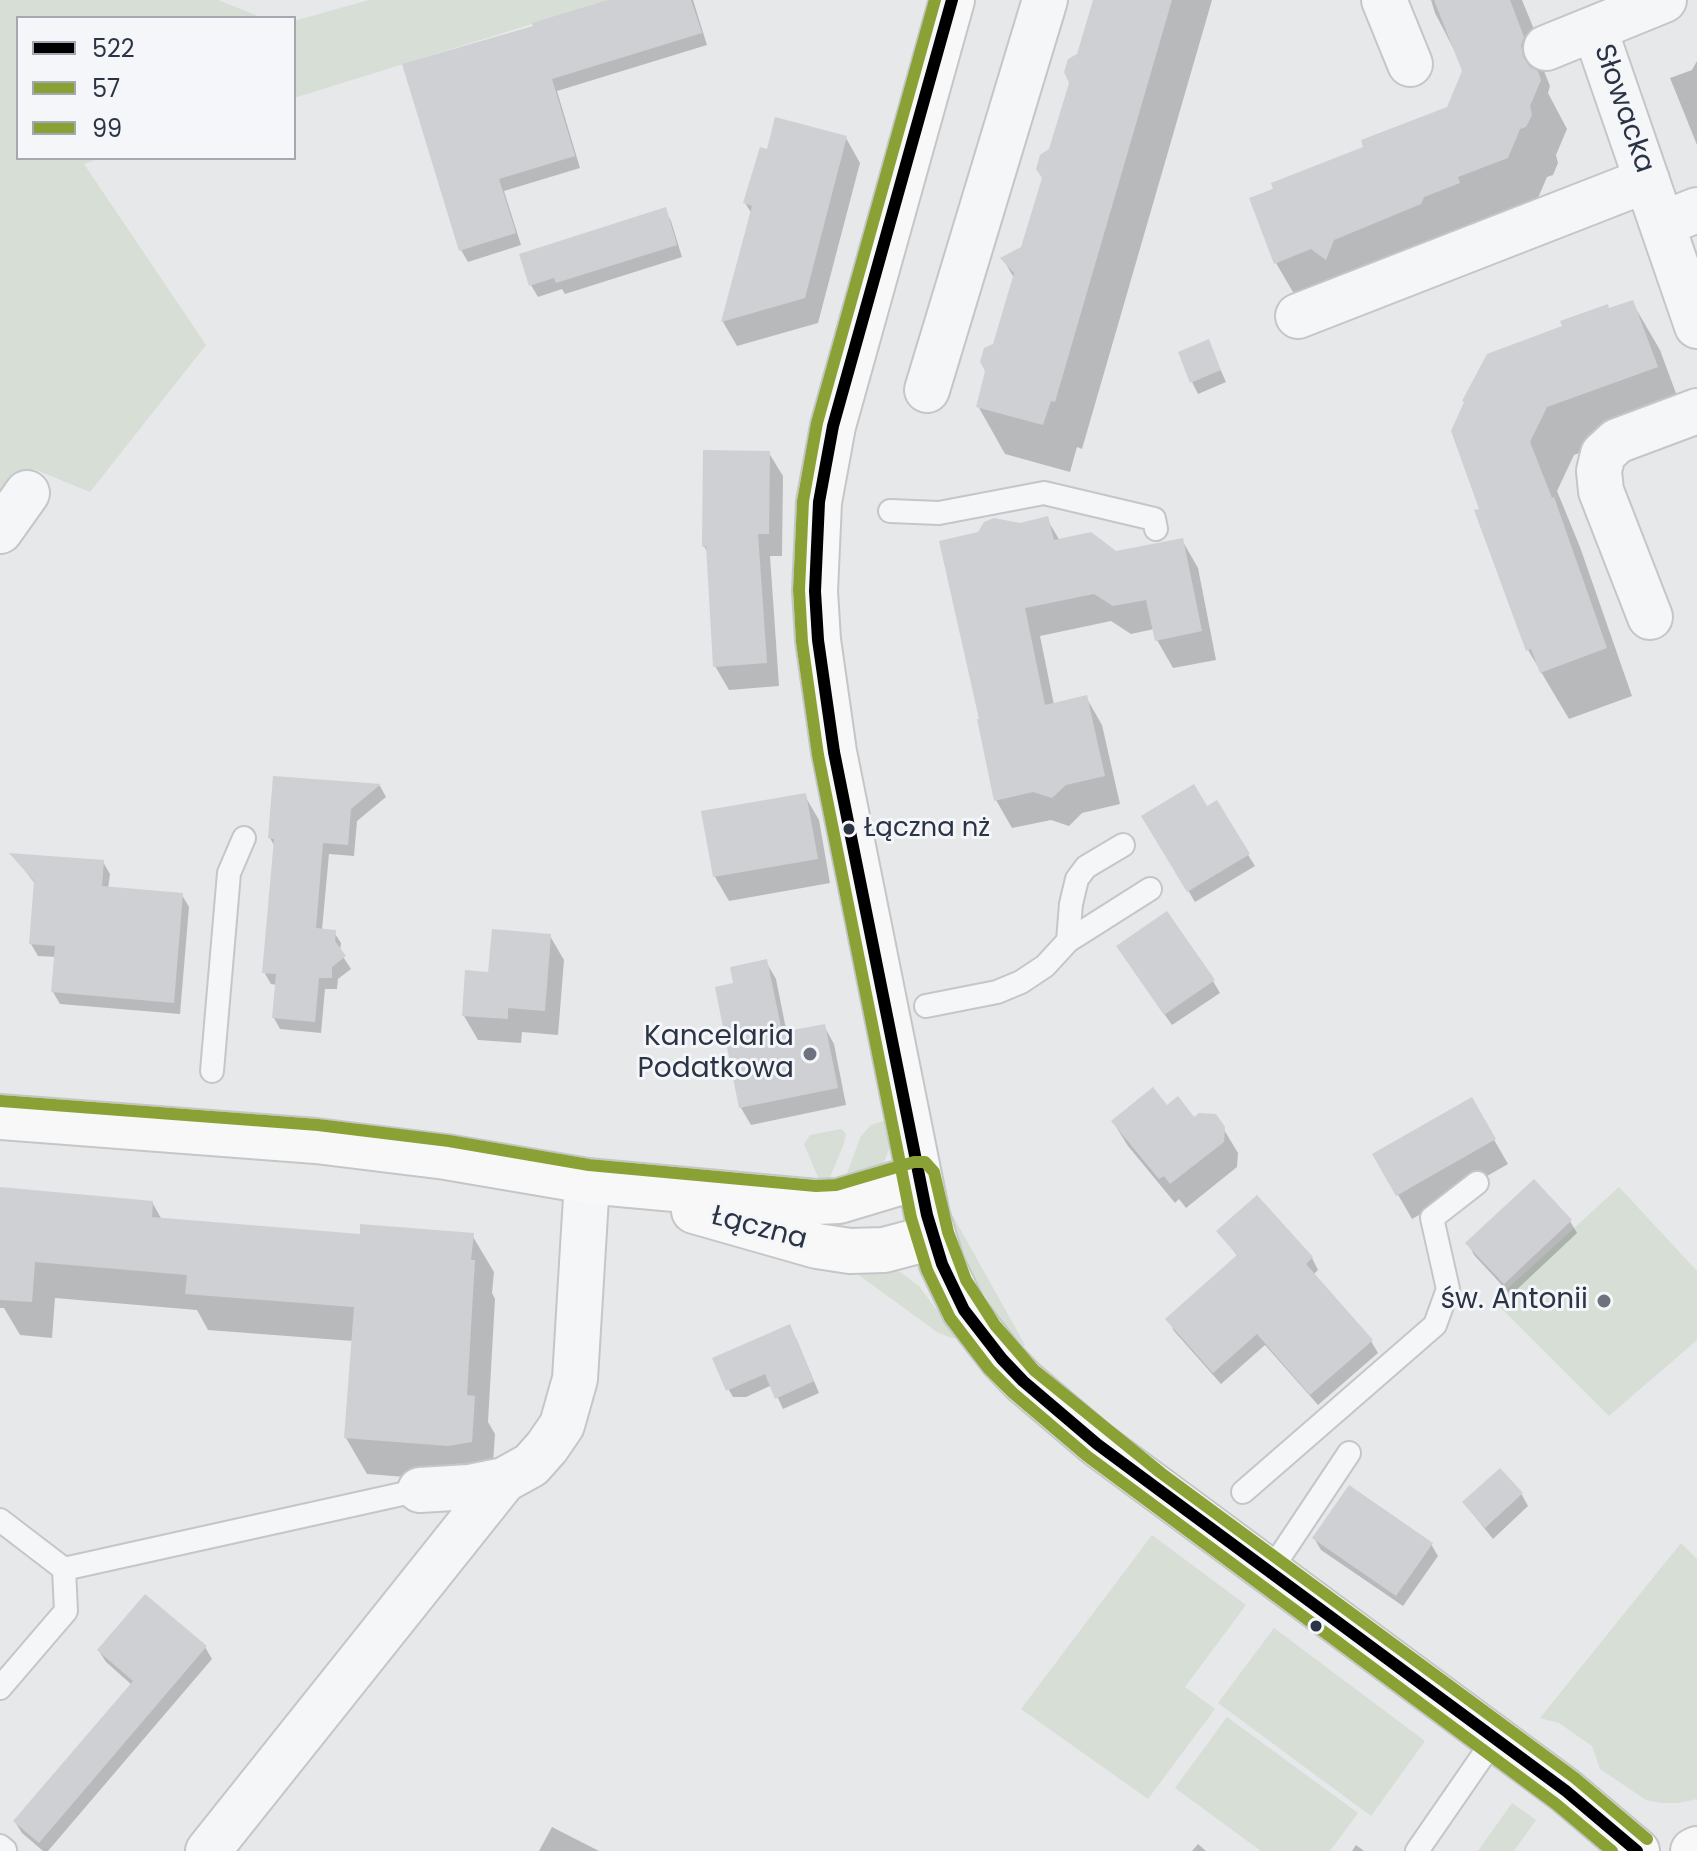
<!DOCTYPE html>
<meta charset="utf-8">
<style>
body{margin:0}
#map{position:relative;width:1697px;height:1851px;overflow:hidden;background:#e6e8ea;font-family:Poppins,sans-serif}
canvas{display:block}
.legend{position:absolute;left:16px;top:16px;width:280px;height:144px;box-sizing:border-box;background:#f4f6f9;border:2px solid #a4a8b1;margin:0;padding:10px 14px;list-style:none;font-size:24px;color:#2b3445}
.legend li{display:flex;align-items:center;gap:16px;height:40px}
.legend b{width:40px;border:2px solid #a4a8b1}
</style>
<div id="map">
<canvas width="1697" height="1851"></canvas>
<ul class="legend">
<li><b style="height:10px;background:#000"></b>522</li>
<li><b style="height:10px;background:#8aa235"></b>57</li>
<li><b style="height:10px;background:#8aa235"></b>99</li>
</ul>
</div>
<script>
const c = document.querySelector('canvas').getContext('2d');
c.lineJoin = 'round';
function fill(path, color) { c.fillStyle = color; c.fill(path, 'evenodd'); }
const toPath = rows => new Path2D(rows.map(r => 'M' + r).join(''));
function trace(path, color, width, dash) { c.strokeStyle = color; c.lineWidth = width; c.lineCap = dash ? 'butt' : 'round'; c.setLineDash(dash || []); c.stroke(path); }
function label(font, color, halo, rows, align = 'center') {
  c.font = font + ' Poppins,sans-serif'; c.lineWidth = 6; c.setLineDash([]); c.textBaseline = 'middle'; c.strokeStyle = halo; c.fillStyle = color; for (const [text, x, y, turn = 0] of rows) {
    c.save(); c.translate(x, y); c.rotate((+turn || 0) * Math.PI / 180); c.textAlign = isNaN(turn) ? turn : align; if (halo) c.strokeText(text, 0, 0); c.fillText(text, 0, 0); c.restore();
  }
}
const green = toPath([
 [0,0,218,0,263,18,18,18,18,158,101,158,84,164,206,345,90,492,34,469,0,502],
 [369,0,609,0,294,98,294,21],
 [887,1120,889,1148,885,1160,877,1171,846,1176,861,1136,871,1125],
 [841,1129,846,1134,843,1146,830,1177,825,1182,820,1182,804,1144,810,1135],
 [1619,1187,1697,1271,1697,1340,1609,1416,1494,1301],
 [953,1216,1025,1345,1022,1347,987,1304,969,1275,949,1217],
 [881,1266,900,1272,919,1286,957,1337,952,1338,937,1332,860,1276,855,1270],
 [1152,1535,1246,1605,1185,1687,1215,1709,1148,1799,1021,1709],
 [1681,1543,1697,1559,1697,1799,1678,1803,1661,1803,1646,1800,1600,1769,1592,1746,1559,1723,1540,1718],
 [1274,1628,1425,1741,1371,1816,1218,1703],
 [1227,1717,1358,1813,1330,1851,1261,1851,1175,1788],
 [1512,1803,1536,1820,1514,1851,1478,1851]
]);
const shadow = toPath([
 [615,0,693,0,707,45,557,91,580,168,504,191,521,245,468,262,461,250,536,28],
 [1095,0,1212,0,1082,449,1077,447,1070,472,1005,454,978,406,1014,278,1003,259,1023,248],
 [1431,0,1522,0,1542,49,1536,51,1550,86,1548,93,1567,129,1556,155,1558,163,1553,175,1547,177,1535,205,1304,311,1276,263,1251,199,1448,109,1465,71,1435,13],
 [1697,61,1697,145,1670,78,1692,70],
 [846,138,860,163,818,323,737,346,723,322,752,214,745,203,768,151],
 [665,210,671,221,682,257,565,294,562,289,538,297,531,285,522,255],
 [1632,302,1660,350,1684,415,1574,455,1557,491,1580,547,1632,696,1569,719,1528,650,1453,431,1609,310],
 [1208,342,1226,382,1198,394,1192,382],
 [769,453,783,476,782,556,770,556,779,686,729,690,715,666,708,554,704,546],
 [1047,519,1060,541,1115,553,1182,540,1198,568,1216,660,1173,668,1157,640,1154,629,1131,634,1111,621,1040,636,1054,705,1086,697,1102,725,1120,804,1082,813,1069,826,1051,820,1012,828,996,800,1020,525],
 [275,778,380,786,386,797,357,821,354,856,329,854,322,930,334,932,341,943,340,952,351,969,338,979,337,989,325,989,321,1033,280,1029,274,1018,277,985,271,984,264,972,275,847,270,838],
 [805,796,819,820,830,883,729,901,715,877,704,813],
 [1216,803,1255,866,1195,902,1144,817,1207,809],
 [13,855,103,862,110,874,108,889,182,895,189,907,180,1014,60,1004,53,992,56,957,38,956,31,944,36,885],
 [550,936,564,960,558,1035,522,1032,521,1043,478,1040,464,1016,490,974],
 [1125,958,1213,981,1220,993,1172,1025],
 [766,962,776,979,787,1034,824,1026,834,1044,846,1105,751,1125,741,1108,717,988,736,984],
 [1471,1100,1508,1164,1412,1219,1375,1155],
 [1166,1108,1194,1120,1223,1128,1238,1153,1237,1167,1186,1208,1179,1199,1175,1203,1128,1146,1113,1122],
 [0,1189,152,1202,162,1220,361,1236,472,1235,494,1272,492,1293,495,1299,488,1422,495,1434,492,1478,470,1482,367,1474,346,1438,353,1341,208,1330,197,1310,55,1298,52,1338,20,1335,4,1308,0,1308],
 [1570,1221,1577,1233,1511,1295,1474,1255,1468,1243],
 [1219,1231,1312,1258,1318,1270,1313,1275,1371,1341,1378,1353,1318,1405,1265,1345,1221,1384,1174,1331,1168,1319,1238,1257],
 [796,1338,819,1393,783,1409,772,1385,746,1397,733,1397,726,1385],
 [1500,1471,1522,1495,1528,1506,1493,1539,1464,1503],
 [1314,1538,1431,1544,1438,1556,1403,1606,1321,1550],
 [205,1647,212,1659,48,1851,43,1851,22,1833,15,1822,132,1685,106,1662,99,1651],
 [552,1827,599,1851,539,1851],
 [1198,1844,1206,1851,1192,1851],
 [1356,1845,1364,1851,1352,1851]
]);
const building = toPath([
 [608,0,691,0,702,33,552,79,575,156,499,179,516,233,459,251,402,64,533,26,532,23],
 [1093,0,1172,0,1055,402,1051,401,1043,425,976,407,985,371,980,362,984,348,993,344,1014,273,1000,258,1021,247,1042,178,1036,169,1040,155,1049,149,1069,83,1064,72,1068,59,1077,54],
 [1434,0,1510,0,1524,37,1521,45,1523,57,1530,67,1538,71,1541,80,1530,106,1532,115,1526,127,1520,129,1508,158,1458,177,1460,183,1424,197,1421,204,1334,240,1326,260,1311,249,1274,264,1249,198,1273,189,1271,183,1363,147,1361,140,1447,107,1462,71],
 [775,117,847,136,805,298,721,322,752,206,743,203,760,147,767,149],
 [666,207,677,245,556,283,554,278,529,286,519,254],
 [1633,300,1658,367,1547,407,1530,442,1552,498,1554,497,1607,648,1540,673,1531,649,1526,651,1474,510,1479,509,1451,431,1464,402,1462,401,1487,354,1562,326,1560,321,1608,304,1609,308],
 [1209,339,1221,370,1190,383,1178,352],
 [703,450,770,451,769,534,758,534,767,663,713,667,706,546,702,547],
 [1048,516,1054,540,1091,532,1116,551,1183,538,1202,631,1155,641,1146,600,1113,606,1094,594,1025,608,1045,705,1087,695,1105,776,1066,785,1052,798,1033,792,994,801,977,719,979,719,939,541,978,532,984,522,994,518,1020,523],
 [273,776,381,784,351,809,348,845,323,843,316,928,336,930,335,941,346,956,332,967,332,978,319,978,315,1022,272,1018,276,974,262,973,274,839,268,838],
 [1194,784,1207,806,1217,800,1250,854,1187,892,1141,816],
 [806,793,818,859,713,877,701,811],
 [9,853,104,860,102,886,183,893,174,1003,51,992,55,946,29,944,34,881],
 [1167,911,1215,980,1164,1015,1116,946],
 [492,929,551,934,545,1011,508,1008,508,1019,462,1016,465,970,488,972],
 [767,959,782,1032,825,1024,838,1088,739,1108,715,987,733,983,730,967],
 [1153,1087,1167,1105,1178,1096,1194,1117,1199,1113,1216,1114,1225,1127,1224,1142,1170,1184,1164,1176,1159,1179,1111,1121],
 [1472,1097,1496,1139,1396,1196,1372,1154],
 [1534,1179,1572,1220,1504,1284,1465,1243],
 [0,1187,153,1201,152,1217,360,1234,360,1224,474,1233,471,1260,475,1260,467,1395,475,1396,472,1442,448,1446,344,1438,354,1307,185,1294,187,1275,35,1262,32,1302,0,1300],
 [1257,1195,1313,1257,1306,1264,1373,1340,1310,1395,1257,1334,1213,1373,1165,1319,1237,1255,1216,1231],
 [790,1324,814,1381,775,1399,765,1374,726,1391,712,1358],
 [1500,1468,1523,1493,1485,1528,1462,1502],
 [1349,1485,1433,1543,1396,1596,1312,1538],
 [145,1594,207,1646,39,1843,13,1821,133,1681,97,1650]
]);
const lane = toPath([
 [890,511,939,513,1044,493,1154,519,1156,529],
 [1068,941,1150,889],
 [926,1006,997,992,1021,982,1045,966,1068,941,1071,904,1077,879,1086,867,1123,845],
 [212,1071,229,873,244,838],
 [1243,1492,1435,1325,1448,1289,1432,1218,1477,1183],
 [0,1520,64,1569],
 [1269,1573,1349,1453],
 [0,1688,66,1611,64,1569,420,1490],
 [0,1846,5,1850],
 [1417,1851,1495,1738]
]);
const street = toPath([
 [1384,0,1410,64],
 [1595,30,1697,326],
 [1546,48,1664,0],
 [1662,224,1697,210],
 [1298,316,1647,180],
 [927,390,1045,0],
 [0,531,27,493],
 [1650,617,1601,491,1599,471,1603,454,1617,441,1697,411],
 [420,1490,469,1487,504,1480,531,1465,547,1447,562,1425,575,1379,587,1181],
 [208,1851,504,1480]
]);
const secondary = toPath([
 [952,0,833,426,819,502,815,591,818,640,834,752,927,1215,942,1264,964,1310,1002,1359,1023,1381,1097,1444,1566,1791,1637,1851],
 [0,1117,316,1141,446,1157,587,1181,816,1202,839,1201,919,1177],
 [694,1211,817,1246,850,1251,884,1250,933,1237],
 [1693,1851,1697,1849]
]);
const bus1 = toPath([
 [952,0,833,426,819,502,815,591,818,640,834,752,927,1215,942,1264,964,1310,1002,1359,1023,1381,1097,1444,1566,1791,1637,1851]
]);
const bus2 = toPath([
 [935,0,817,423,803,501,799,590,802,642,818,755,911,1218,927,1270,950,1318,989,1369,1013,1393,1087,1456,1556,1804,1612,1851]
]);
const bus3 = toPath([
 [1,1101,318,1125,449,1141,589,1165,816,1186,836,1185,914,1162,925,1162,934,1172,948,1232,966,1280,995,1325,1034,1370,1161,1473,1575,1778,1647,1839]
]);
const markers = [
 [849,829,7,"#2b3445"],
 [810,1054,8,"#6c737f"],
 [1604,1301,8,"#6c737f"],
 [1316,1626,7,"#2b3445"]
];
const busNames = [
 ["Łączna nż",864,829]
];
const streetNames = [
 ["Słowacka",1623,109,71],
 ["Łączna",759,1229,15]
];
const poiNames = [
 ["Kancelaria",794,1038],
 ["Podatkowa",794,1070],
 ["św. Antonii",1588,1301]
];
fill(green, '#d6ded6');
fill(shadow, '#0003');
fill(building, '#ced0d3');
trace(lane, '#c4c6c8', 26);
trace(street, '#c4c6c8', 48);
trace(secondary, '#c4c6c8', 48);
trace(lane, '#f5f6f7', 22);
trace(street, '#f5f6f7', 44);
trace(secondary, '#f8f8f8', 44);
trace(bus1, '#000', 12);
trace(bus2, '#8aa235', 12);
trace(bus3, '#8aa235', 12);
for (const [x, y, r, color] of markers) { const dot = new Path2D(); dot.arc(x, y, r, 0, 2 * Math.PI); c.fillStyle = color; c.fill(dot); trace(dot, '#f4f6f9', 3); }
label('26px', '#2b3445', '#f4f6f9', busNames, 'left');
label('28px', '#2b3445', '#f4f6f9', streetNames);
label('28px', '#2b3445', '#f4f6f9', poiNames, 'right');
</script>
